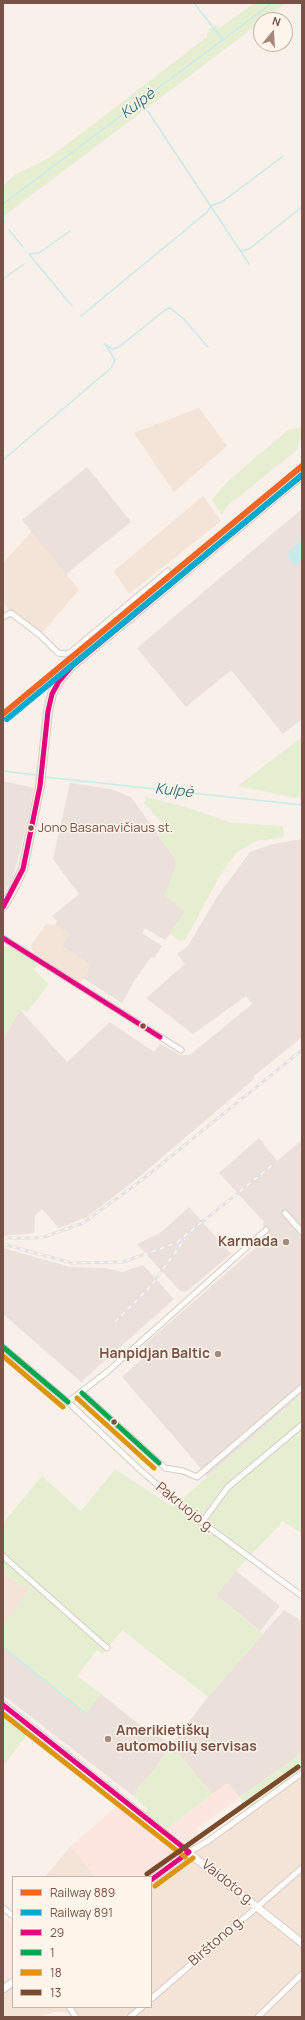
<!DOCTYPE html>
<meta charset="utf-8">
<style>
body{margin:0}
#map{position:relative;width:305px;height:2020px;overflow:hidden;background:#f8f0e9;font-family:Manrope,sans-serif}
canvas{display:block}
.frame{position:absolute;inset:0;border:4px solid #795246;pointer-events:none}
.legend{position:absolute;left:12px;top:1876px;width:140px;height:132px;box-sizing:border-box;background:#fff5eb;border:1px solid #c9b4a9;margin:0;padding:5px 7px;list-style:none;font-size:12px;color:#795246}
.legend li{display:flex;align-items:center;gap:8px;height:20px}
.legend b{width:20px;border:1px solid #c9b4a9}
.north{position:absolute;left:253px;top:12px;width:40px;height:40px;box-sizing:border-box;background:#fff5eb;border:1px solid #c9b4a9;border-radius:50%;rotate:18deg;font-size:11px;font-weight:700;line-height:16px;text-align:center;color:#795246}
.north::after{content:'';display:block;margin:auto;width:14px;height:18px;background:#a5897f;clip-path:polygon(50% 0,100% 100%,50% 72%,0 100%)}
</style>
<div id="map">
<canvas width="305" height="2020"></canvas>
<div class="frame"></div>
<ul class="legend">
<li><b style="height:5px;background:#f26522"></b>Railway 889</li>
<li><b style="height:5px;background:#00a9ce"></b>Railway 891</li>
<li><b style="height:5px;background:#e5007d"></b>29</li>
<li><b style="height:5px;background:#00a651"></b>1</li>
<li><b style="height:5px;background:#de950e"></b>18</li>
<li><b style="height:5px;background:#7a4b2a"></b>13</li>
</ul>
<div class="north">N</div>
</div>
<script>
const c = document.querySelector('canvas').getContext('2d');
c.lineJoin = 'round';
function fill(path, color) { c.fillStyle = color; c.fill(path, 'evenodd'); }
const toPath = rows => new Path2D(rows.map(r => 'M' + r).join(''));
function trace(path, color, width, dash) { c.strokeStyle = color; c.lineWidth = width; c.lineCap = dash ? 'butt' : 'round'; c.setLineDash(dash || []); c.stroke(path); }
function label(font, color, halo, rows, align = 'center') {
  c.font = font + ' Manrope,sans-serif'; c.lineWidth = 3; c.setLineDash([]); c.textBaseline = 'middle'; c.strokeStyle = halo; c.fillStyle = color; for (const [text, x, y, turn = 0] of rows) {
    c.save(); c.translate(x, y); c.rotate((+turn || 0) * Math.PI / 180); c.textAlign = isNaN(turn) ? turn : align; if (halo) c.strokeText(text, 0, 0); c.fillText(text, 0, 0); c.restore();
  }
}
const residential = toPath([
 [199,408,227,446,174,492,134,433],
 [203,496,221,521,129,594,114,571],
 [32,531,79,590,40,635,11,613,3,602,3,563],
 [46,924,55,925,70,934,62,946,91,965,80,983,35,953,31,948,32,944],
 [3,1571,29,1591,3,1625],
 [302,1773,302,2017,71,2017,67,2012,54,2012,37,2017,3,2017,3,1989,13,1982,13,2007,151,2007,151,1880],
 [71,1846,95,1877,45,1877]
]);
const commercial = toPath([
 [228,1782,240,1797,196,1829,201,1837,188,1844,167,1829],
 [124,1800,189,1852,151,1877,95,1877,71,1846],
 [3,1917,13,1925,13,1977,3,1984]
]);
const industrial = toPath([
 [87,467,131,522,66,574,22,520],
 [302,509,302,719,283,734,231,670,186,707,137,648],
 [3,781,34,788,22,844,12,880,3,894],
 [70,783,111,789,131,797,174,857,177,864,175,870,186,911,165,940,145,928,142,933,162,946,154,958,151,957,134,981,122,1003,83,978,91,965,62,946,70,934,55,925,57,921,52,916,79,894,53,859],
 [302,839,302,1037,254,1076,255,1078,139,1177,87,1217,59,1228,42,1209,35,1215,34,1233,3,1236,3,1039,20,1010,67,1062,110,1022,154,1052,160,1044,180,1055,190,1055,252,1004,246,996,193,1034,146,998,185,964,177,954,188,946,217,897,250,852,273,844],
 [259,1138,277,1161,302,1140,302,1394,207,1477,194,1460,122,1377,150,1352,144,1345,270,1235,262,1224,264,1222,219,1173],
 [189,1207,231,1254,186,1292,180,1291,137,1244,160,1233],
 [3,1248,70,1267,105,1268,122,1272,143,1265,174,1299,81,1382,3,1314],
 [236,1571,280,1606,260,1631,216,1595],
 [284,1610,302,1621,302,1753,240,1797,228,1783,212,1794,171,1745,157,1766,132,1795,3,1695,3,1648,85,1714,101,1694,145,1729,147,1726,171,1745,208,1697]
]);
const green = toPath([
 [254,3,286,3,4,216,3,186,14,175,49,158,207,37,208,30,215,26,221,27],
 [302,427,302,437,297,450,226,507,222,515,212,500,228,481,288,430],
 [302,737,302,799,238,786],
 [146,797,186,807,232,823,283,826,284,837,256,841,236,853,219,877,186,939,180,941,169,933,185,911,164,896,177,864,174,857,157,834,165,826,144,803],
 [3,947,10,947,39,961,34,970,49,984,28,1011,20,1010,3,1039],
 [302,1394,302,1534,283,1521,236,1571,216,1595,263,1634,208,1697,122,1630,102,1654,97,1650,77,1676,101,1694,85,1714,3,1648,3,1625,29,1591,3,1571,3,1523,42,1476,81,1511,115,1469,173,1507],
 [3,1716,27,1735,3,1766],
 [171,1745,212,1794,167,1829,145,1812,147,1809,132,1795,157,1766],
 [302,1753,302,1773,249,1812,240,1797]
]);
const water = toPath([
 [302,540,302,562,298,565,293,564,287,555,288,552]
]);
const stream = toPath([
 [194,3,223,40],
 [141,101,249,264],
 [3,204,272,3],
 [3,220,5,223],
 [9,230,23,247],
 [241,251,249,249,302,207],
 [29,254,72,306],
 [29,254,39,253,70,231],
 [3,279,24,264],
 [81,316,206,213,212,205,222,202,282,157],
 [104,344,113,349,119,347,165,310,170,308,183,318,208,347],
 [3,460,111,368,115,360,107,347],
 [3,771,35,775],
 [45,777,302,805],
 [3,1647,85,1713]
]);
const minor = toPath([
 [3,617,11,613,40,635,58,653,66,654,71,652,168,571],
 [3,938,181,1050],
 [285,1213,302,1232],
 [3,1347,68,1402,137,1467,188,1512,302,1596],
 [82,1393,165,1468,183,1471,197,1477,302,1387],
 [68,1402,107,1372,266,1230],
 [202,1522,228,1487,302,1425],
 [3,1556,107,1648],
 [189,1852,208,1841,302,1773],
 [3,1908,13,1916],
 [151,1999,302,1868],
 [69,2007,76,2017],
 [130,2017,142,2007],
 [258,2017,302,1974]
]);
const secondary = toPath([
 [3,1705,302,1943],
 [151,1880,189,1852],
 [3,1989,13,1982]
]);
const primary = toPath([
 [3,907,12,892,23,869,40,786,48,711,52,694,59,681,72,666,302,475]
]);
const rail = toPath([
 [3,1238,41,1238,83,1223,138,1183,302,1050],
 [3,1244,72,1263,123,1262,176,1243,275,1163],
 [115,1322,150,1287,185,1239]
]);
const bus1 = toPath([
 [3,907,23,869,40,786,48,711,52,694,59,681,72,666,302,475],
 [3,938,160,1037],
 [3,1705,189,1852],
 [151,1880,189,1852]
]);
const bus2 = toPath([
 [3,1347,68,1402],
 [82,1393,159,1463]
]);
const bus3 = toPath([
 [3,1356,63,1407],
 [77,1398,154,1468],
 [3,1714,185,1857],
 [155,1886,193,1858]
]);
const bus4 = toPath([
 [147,1874,298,1767]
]);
const rail1 = toPath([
 [3,714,302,466]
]);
const rail2 = toPath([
 [7,719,302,475]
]);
const markers = [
 [31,828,3.5,"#795246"],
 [143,1026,3.5,"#795246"],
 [286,1242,4,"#a5897f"],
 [218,1354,4,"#a5897f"],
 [114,1422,3.5,"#795246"],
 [108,1739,4,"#a5897f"]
];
const busNames = [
 ["Jono Basanavičiaus st.",38,828]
];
const poiNames = [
 ["Karmada",278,1242],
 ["Hanpidjan Baltic",210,1354],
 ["Amerikietiškų",116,1731,"left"],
 ["automobilių servisas",116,1747,"left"]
];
const streetNames = [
 ["Pakruojo g.",185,1508,39],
 ["Vaidoto g.",228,1883,39],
 ["Birštono g.",217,1941,-41]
];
const waterNames = [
 ["Kulpė",138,104,-37],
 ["Kulpė",174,791,6]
];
fill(residential, '#f4e3d7');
fill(commercial, '#fce6df');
fill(industrial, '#ebe0da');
fill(green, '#e6eed2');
fill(water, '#c9eaea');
trace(stream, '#c9eaea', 1.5);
trace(minor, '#d6cbc6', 7);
trace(secondary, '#d7cbc6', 9);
trace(primary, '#dacdc8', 10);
trace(minor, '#fefdfc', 5);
trace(secondary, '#fefdfc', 7);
trace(primary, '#f3ece4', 8);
trace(rail, '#e4e1e5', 3);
trace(rail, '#fff5eb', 1.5, [4.5]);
trace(bus1, '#e5007d', 5);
trace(bus2, '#00a651', 5);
trace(bus3, '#de950e', 5);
trace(bus4, '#7a4b2a', 5);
trace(rail1, '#f26522', 6);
trace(rail2, '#00a9ce', 6);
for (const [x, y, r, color] of markers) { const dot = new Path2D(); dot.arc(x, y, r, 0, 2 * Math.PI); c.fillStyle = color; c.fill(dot); trace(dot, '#fff5eb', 1.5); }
label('13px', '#795246', '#fff5eb', busNames, 'left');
label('bold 14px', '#795246', '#fff5eb', poiNames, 'right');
label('14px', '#795246', '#fff5eb', streetNames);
label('italic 15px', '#357579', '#fff5eb', waterNames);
</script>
